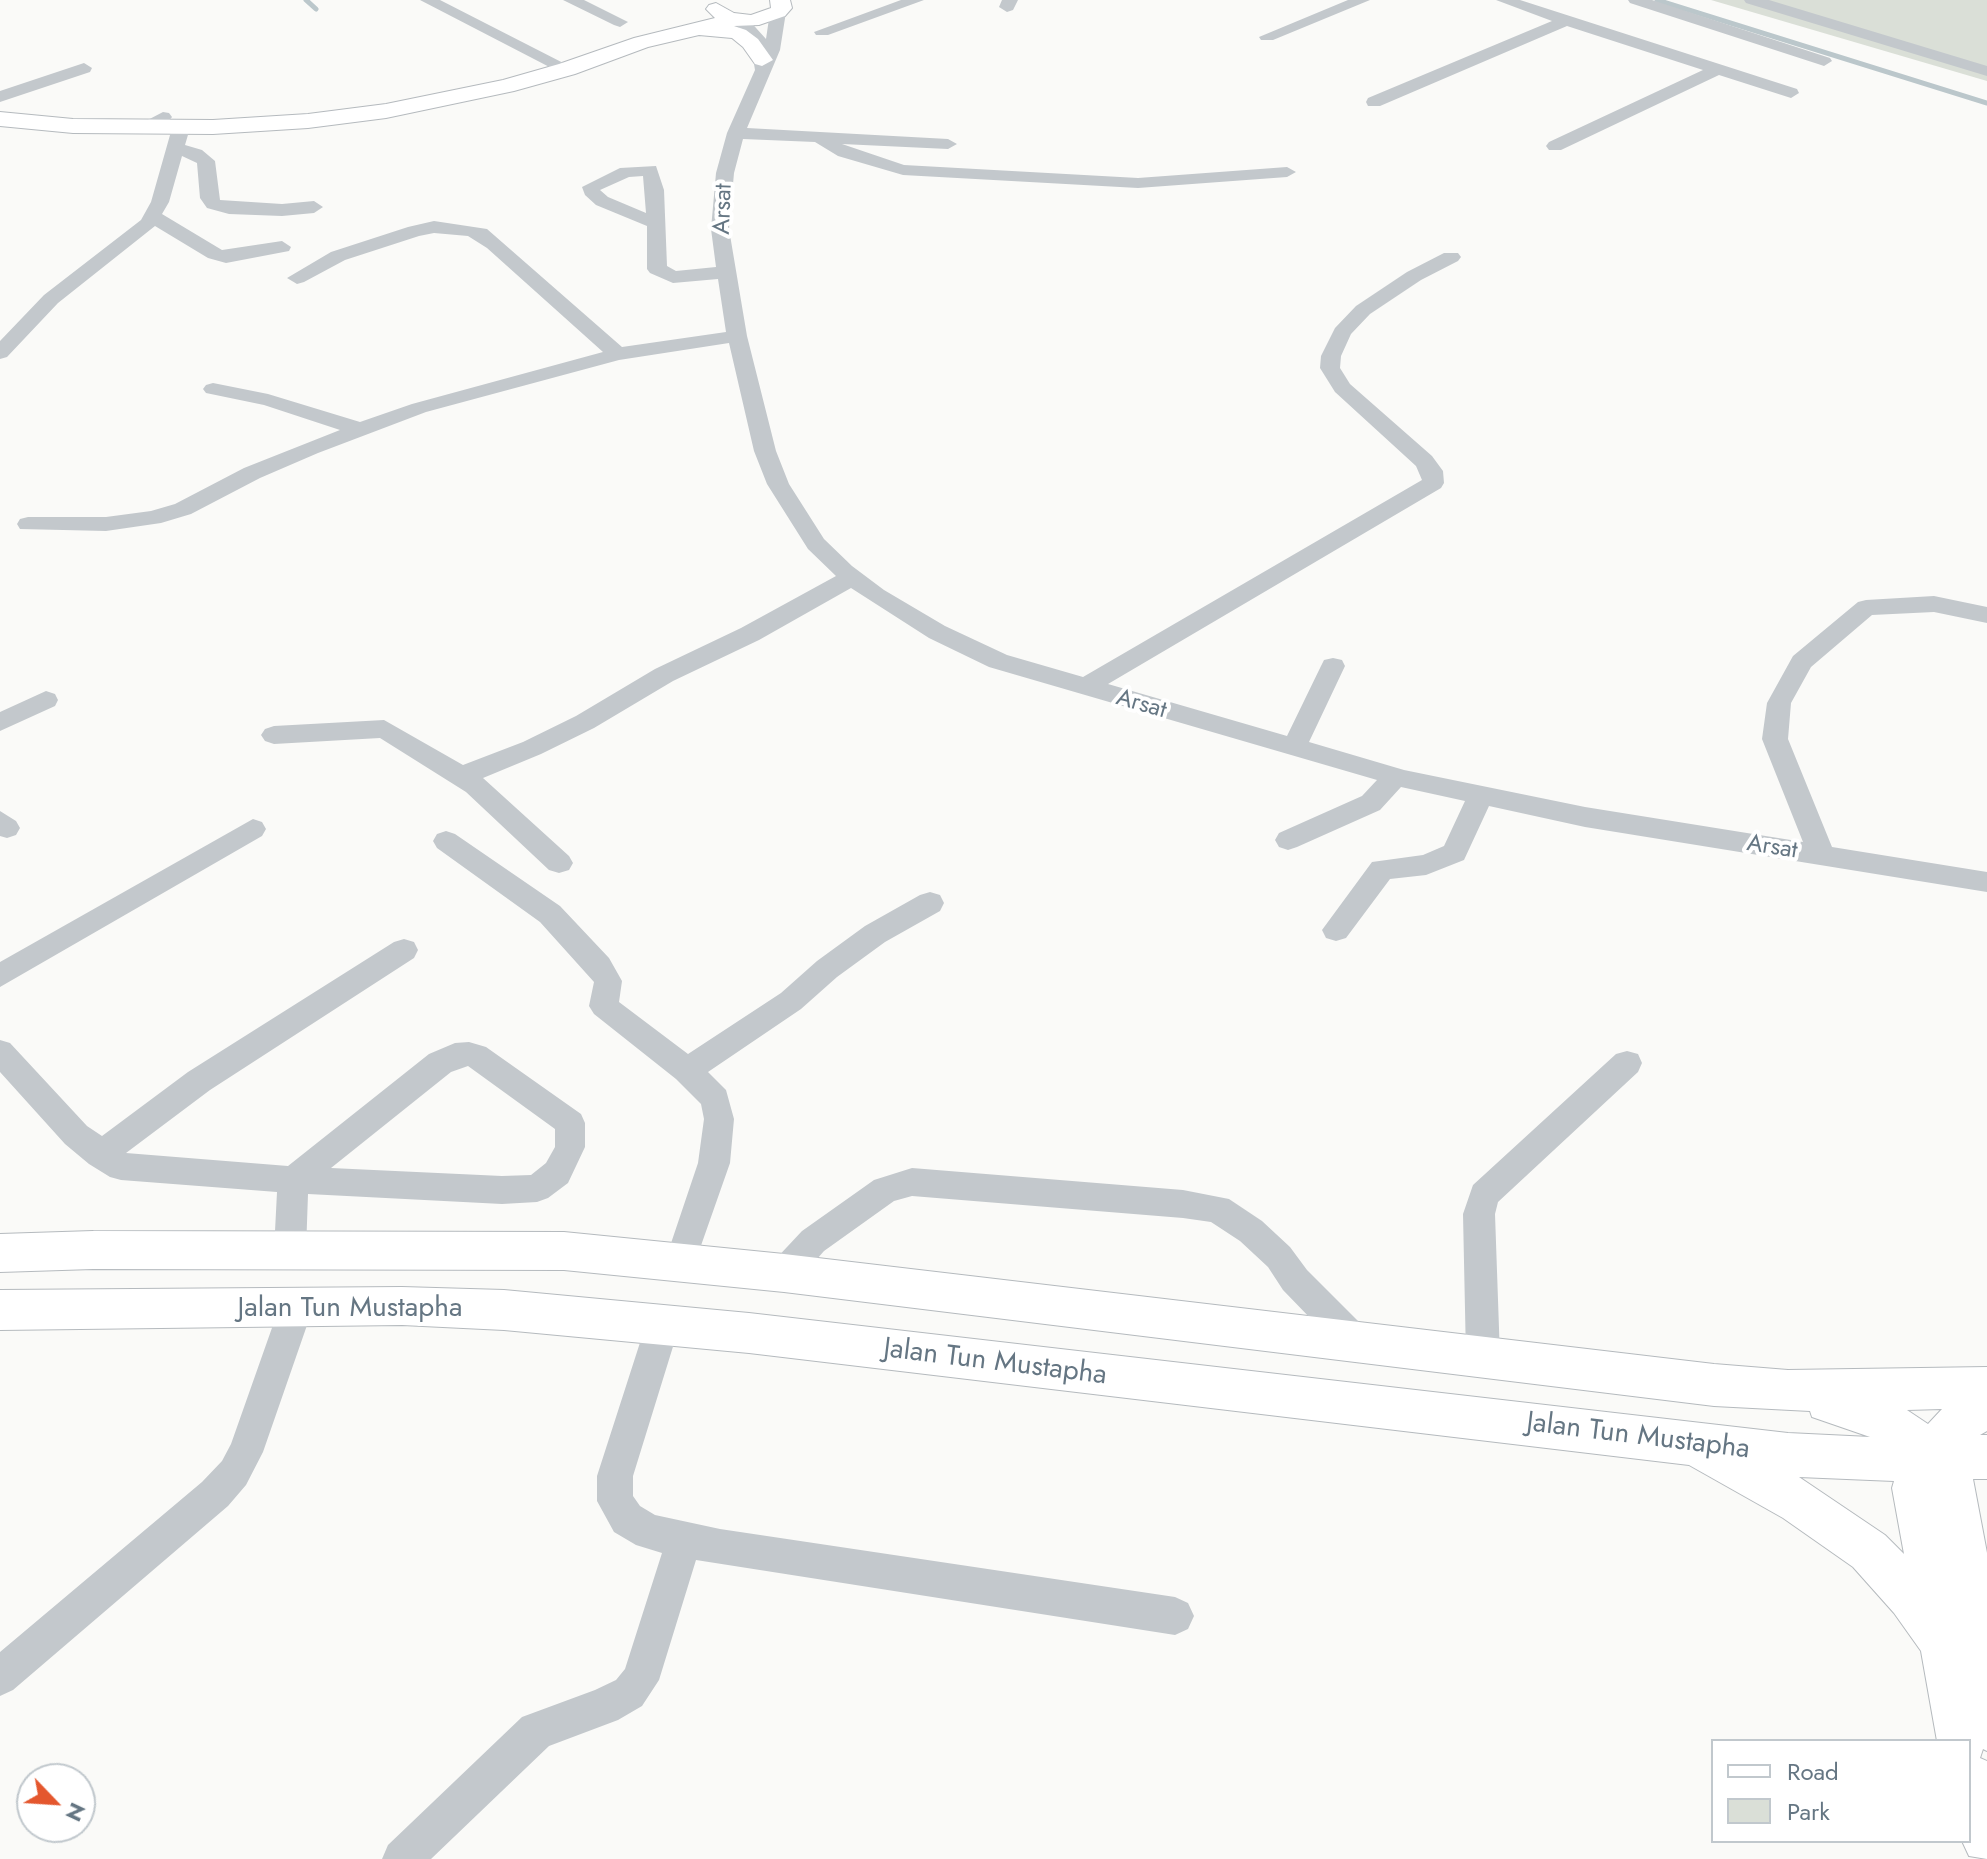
<!DOCTYPE html>
<style>
body{margin:0}
#map{position:relative;width:1987px;height:1859px;overflow:hidden;background:#fafaf8;font-family:Jost,sans-serif}
canvas{display:block}
.legend{position:absolute;left:1711px;top:1739px;width:260px;height:104px;box-sizing:border-box;background:#fff;border:2px solid #c1c8cd;margin:0;padding:10px 14px;list-style:none;font-size:24px;color:#657683}
.legend li{display:flex;align-items:center;gap:16px;height:40px}
.legend b{width:40px;border:2px solid #c1c8cd}
.north{position:absolute;left:16px;top:1763px;width:80px;height:80px;box-sizing:border-box;background:#fff;border:2px solid #c1c8cd;border-radius:50%;rotate:115deg;font-size:22px;font-weight:700;line-height:32px;text-align:center;color:#657683}
.north::after{content:'';display:block;margin:auto;width:28px;height:36px;background:#e4572e;clip-path:polygon(50% 0,100% 100%,50% 72%,0 100%)}
</style>
<div id="map">
<canvas width="1987" height="1859"></canvas>
<ul class="legend">
<li><b style="height:10px;background:#fff"></b>Road</li>
<li><b style="height:22px;background:#dadfd7"></b>Park</li>
</ul>
<div class="north">N</div>
</div>
<script>
const c = document.querySelector('canvas').getContext('2d');
c.lineJoin = 'round';
function fill(path, color) { c.fillStyle = color; c.fill(path, 'evenodd'); }
const toPath = rows => new Path2D(rows.map(r => 'M' + r).join(''));
function trace(path, color, width, dash) { c.strokeStyle = color; c.lineWidth = width; c.lineCap = dash ? 'butt' : 'round'; c.setLineDash(dash || []); c.stroke(path); }
function label(font, color, halo, rows, align = 'center') {
  c.font = font + ' Jost,sans-serif'; c.lineWidth = 8; c.setLineDash([]); c.textBaseline = 'middle'; c.strokeStyle = halo; c.fillStyle = color; for (const [text, x, y, turn = 0] of rows) {
    c.save(); c.translate(x, y); c.rotate((+turn || 0) * Math.PI / 180); c.textAlign = isNaN(turn) ? turn : align; if (halo) c.strokeText(text, 0, 0); c.fillText(text, 0, 0); c.restore();
  }
}
const green = toPath([
 [1711,0,1987,0,1987,81]
]);
const stream = toPath([
 [306,0,316,9],
 [1657,0,1987,103]
]);
const minor = toPath([
 [420,0,440,0,575,69,573,73,561,73,420,0],
 [563,0,584,0,628,22,620,27,614,25,563,0],
 [901,0,924,0,828,35,816,35,814,32,901,0],
 [1002,0,1018,0,1013,10,1007,12,999,7,1002,0],
 [1348,0,1370,0,1273,40,1261,40,1259,37,1348,0],
 [1496,0,1520,0,1797,89,1799,93,1791,98,1719,75,1561,150,1549,150,1546,146,1549,142,1703,70,1567,26,1380,106,1368,106,1366,102,1368,98,1552,21,1496,0],
 [1628,0,1652,0,1830,58,1832,61,1824,66,1818,64,1630,3,1628,0],
 [1744,0,1769,0,1987,66,1987,76,1746,3,1744,0],
 [778,7,786,12,780,50,747,128,948,139,957,144,948,149,842,144,904,165,1138,178,1287,167,1296,172,1287,177,1138,188,903,175,838,156,815,142,743,139,734,173,729,229,747,336,776,451,789,484,824,539,852,566,884,590,945,626,1007,655,1083,677,1422,480,1416,466,1335,392,1320,368,1321,356,1335,328,1356,306,1407,272,1444,253,1458,253,1461,257,1458,261,1421,280,1370,314,1351,334,1341,356,1340,368,1350,384,1432,456,1443,471,1444,483,1441,488,1108,684,1287,736,1321,666,1324,660,1333,658,1342,660,1345,666,1309,742,1404,770,1585,807,1803,842,1762,739,1767,703,1793,656,1858,602,1866,600,1934,596,1987,607,1987,623,1934,612,1872,615,1811,667,1791,703,1788,739,1832,847,1987,872,1987,892,1585,827,1489,806,1464,860,1426,875,1390,879,1346,938,1336,941,1326,938,1322,930,1372,862,1423,855,1444,846,1465,801,1401,787,1380,810,1297,847,1288,850,1279,847,1275,840,1279,833,1362,796,1377,780,989,667,929,638,851,588,759,640,673,681,594,728,541,754,483,778,569,856,573,863,569,870,559,873,549,870,466,792,380,738,274,744,265,741,261,735,265,729,274,726,384,720,463,765,523,742,576,716,655,669,741,628,836,576,808,549,767,484,754,451,729,343,619,360,426,412,318,453,260,478,191,514,161,523,106,531,20,529,17,524,20,519,28,517,106,517,151,511,175,504,244,468,340,430,264,405,206,393,203,389,206,385,213,383,268,394,360,422,412,404,603,352,487,248,468,236,434,233,419,236,345,260,304,282,297,284,287,278,331,252,408,227,434,221,487,229,622,347,726,332,718,279,673,283,650,273,647,269,647,226,596,205,585,195,582,187,620,168,656,166,664,190,667,266,676,271,716,267,711,229,716,173,727,133,755,70,750,40,733,21,735,18,747,18,766,39,770,12,778,7],
 [643,176,646,213,608,197,600,190,629,177,643,176],
 [84,63,92,68,90,72,0,102,0,91,84,63],
 [163,112,169,113,172,117,169,121,152,132,140,132,137,128,140,124,163,112],
 [181,123,190,128,185,145,202,150,215,161,220,200,282,204,314,201,323,207,314,213,282,216,229,214,207,208,200,198,197,163,182,156,169,202,162,214,222,250,282,241,291,247,289,251,226,263,208,258,155,226,58,303,7,357,0,359,0,341,44,295,141,220,151,202,172,128,181,123],
 [46,691,55,694,58,700,55,706,0,731,0,712,46,691],
 [0,811,16,821,20,828,16,835,7,838,0,836,0,811],
 [253,819,262,822,266,829,262,836,0,987,0,962,253,819],
 [446,831,455,834,560,906,609,958,622,981,619,1002,688,1054,781,993,817,961,865,926,920,895,930,892,940,895,944,903,940,911,885,942,837,977,801,1009,708,1072,726,1090,734,1119,730,1163,691,1274,680,1279,669,1274,664,1264,698,1163,704,1119,701,1104,676,1079,594,1014,589,1006,594,982,540,922,437,848,433,841,437,834,446,831],
 [404,939,414,942,418,950,414,958,210,1090,126,1153,288,1166,429,1054,455,1043,469,1042,486,1047,581,1114,585,1123,585,1147,568,1183,548,1198,537,1202,502,1204,308,1194,306,1251,301,1261,290,1265,279,1261,274,1251,277,1192,121,1180,110,1177,89,1164,65,1144,0,1072,0,1040,10,1043,87,1126,102,1136,188,1072,394,942,404,939],
 [468,1066,555,1129,555,1147,546,1163,531,1175,502,1176,331,1168,451,1072,468,1066],
 [1627,1051,1638,1054,1642,1063,1638,1072,1498,1202,1495,1214,1500,1357,1495,1368,1483,1373,1471,1368,1466,1357,1463,1214,1473,1185,1616,1054,1627,1051],
 [912,1168,1183,1190,1229,1199,1262,1221,1290,1247,1307,1270,1368,1331,1373,1342,1368,1353,1356,1358,1344,1353,1283,1290,1268,1267,1240,1241,1211,1222,1183,1218,912,1196,894,1201,824,1251,796,1283,784,1288,772,1283,768,1273,772,1263,802,1231,874,1180,912,1168],
 [296,1293,308,1297,313,1308,263,1452,246,1485,228,1506,13,1690,0,1696,0,1652,202,1482,222,1461,231,1444,279,1308,284,1297,296,1293],
 [663,1309,675,1313,680,1324,633,1476,633,1496,640,1506,655,1515,720,1529,1175,1597,1188,1603,1194,1616,1188,1629,1175,1635,696,1560,659,1680,642,1706,618,1720,549,1746,431,1859,382,1859,388,1845,522,1717,595,1690,616,1680,625,1669,662,1553,636,1545,614,1532,597,1501,597,1476,646,1324,651,1313,663,1309]
]);
const major = toPath([
 [770,0,790,0,792,8,785,16,759,25,734,26,746,30,758,39,773,60,762,66,755,64,743,47,732,38,699,35,648,47,575,74,514,91,386,118,308,128,213,134,73,133,0,126,0,112,73,119,213,120,308,114,386,104,503,80,559,64,634,38,715,18,706,9,709,5,716,3,734,13,751,15,771,8,770,0],
 [93,1231,564,1232,784,1254,1714,1364,1788,1370,1987,1367,1987,1431,1980,1435,1987,1435,1987,1479,1973,1479,1987,1553,1987,1751,1983,1749,1980,1758,1987,1761,1987,1859,1969,1856,1962,1841,1969,1841,1969,1741,1937,1741,1921,1651,1894,1613,1853,1567,1783,1518,1689,1465,749,1353,504,1330,402,1325,0,1330,0,1290,402,1287,504,1290,749,1313,1788,1433,1870,1437,1812,1417,1810,1411,1714,1406,784,1292,564,1270,93,1269,0,1272,0,1234,93,1231],
 [1907,1410,1942,1409,1928,1424,1907,1410],
 [1799,1477,1894,1481,1892,1488,1904,1554,1885,1535,1799,1477]
]);
const streetNames = [
 ["Arsat",724,209,-88],
 ["Arsat",1141,705,16],
 ["Arsat",1772,848,9]
];
const nearStreetnames = [
 ["Jalan Tun Mustapha",350,1309],
 ["Jalan Tun Mustapha",995,1363,7],
 ["Jalan Tun Mustapha",1638,1437,7]
];
fill(green, '#dadfd7');
trace(stream, '#bbc7cb', 5);
trace(major, '#b5babe', 2);
fill(minor, '#c3c8cc');
fill(major, '#fff');
label('24px', '#657683', '#fff', streetNames);
label('28px', '#657683', '#fff', nearStreetnames);
</script>
